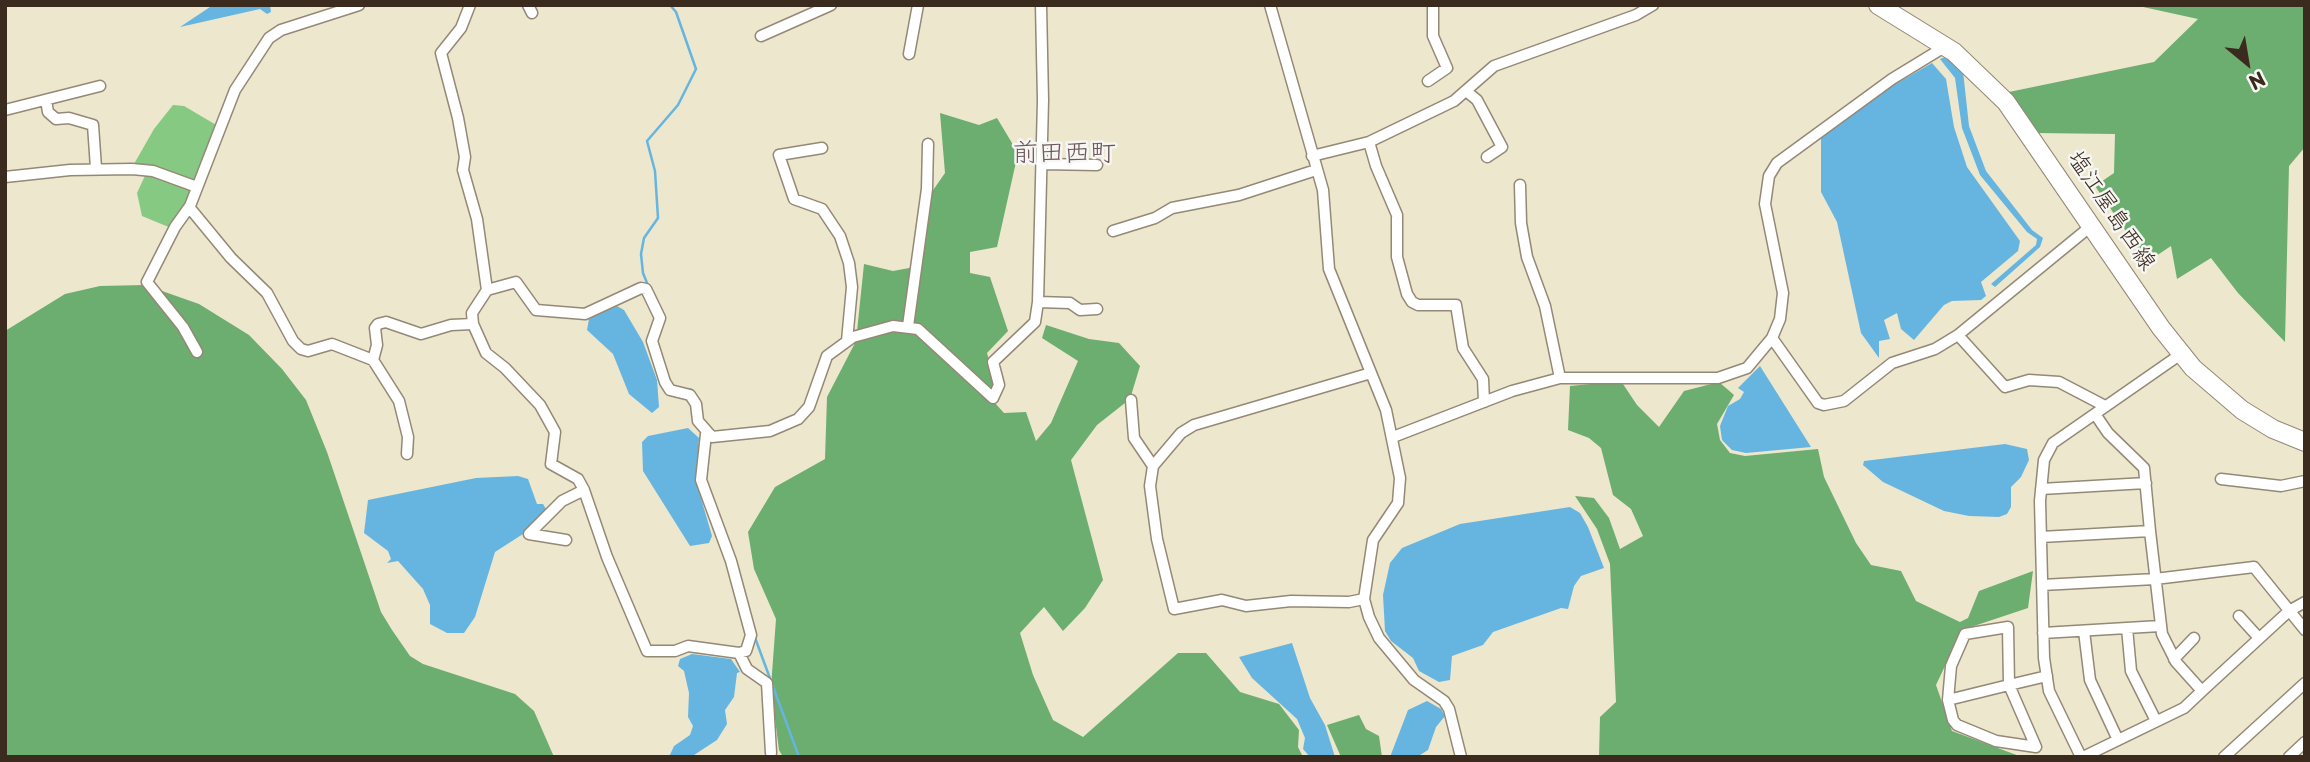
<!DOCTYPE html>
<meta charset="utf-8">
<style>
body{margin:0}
#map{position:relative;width:2310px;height:762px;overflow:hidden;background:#ede7cd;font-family:"Playpen Sans",sans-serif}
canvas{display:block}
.frame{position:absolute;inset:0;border:7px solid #3b2a1e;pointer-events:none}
.north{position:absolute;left:2212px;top:28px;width:70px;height:70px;-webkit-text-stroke:5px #f6f6f2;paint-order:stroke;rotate:150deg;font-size:19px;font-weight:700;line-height:28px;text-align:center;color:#3b2a1e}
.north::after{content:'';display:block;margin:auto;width:24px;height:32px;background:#3b2a1e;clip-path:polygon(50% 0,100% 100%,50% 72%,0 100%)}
</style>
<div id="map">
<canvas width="2310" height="762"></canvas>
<div class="frame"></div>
<div class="north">N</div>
</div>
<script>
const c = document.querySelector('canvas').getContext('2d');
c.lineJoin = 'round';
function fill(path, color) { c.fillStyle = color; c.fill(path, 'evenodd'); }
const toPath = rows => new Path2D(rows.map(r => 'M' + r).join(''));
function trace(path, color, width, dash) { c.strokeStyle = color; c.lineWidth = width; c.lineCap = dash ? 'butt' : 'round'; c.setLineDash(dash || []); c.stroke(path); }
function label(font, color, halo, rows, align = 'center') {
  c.font = font + ' "Playpen Sans","Klee One",sans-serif'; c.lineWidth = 5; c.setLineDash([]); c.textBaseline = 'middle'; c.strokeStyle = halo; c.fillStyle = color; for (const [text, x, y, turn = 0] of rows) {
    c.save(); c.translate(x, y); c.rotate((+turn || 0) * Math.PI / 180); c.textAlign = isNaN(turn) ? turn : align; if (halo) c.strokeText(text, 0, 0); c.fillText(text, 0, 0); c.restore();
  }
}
const green = toPath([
 [173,105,184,106,218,126,187,205,171,228,142,216,137,193,149,167,134,164,154,129]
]);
const forest = toPath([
 [2134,5,2305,5,2305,147,2289,166,2285,342,2238,293,2211,258,2177,279,2171,246,2147,262,2095,186,2114,173,2115,134,2036,133,2009,92,2154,62,2198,19],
 [940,113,979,125,997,118,1018,153,997,247,970,252,970,273,990,277,1008,331,987,353,995,382,994,402,1004,413,1026,412,1036,441,1051,423,1078,361,1042,338,1046,325,1089,339,1119,343,1140,366,1130,399,1097,425,1071,460,1103,580,1085,608,1063,631,1044,607,1020,633,1033,675,1053,720,1083,737,1178,653,1206,653,1240,692,1279,704,1299,730,1298,747,1303,757,783,757,779,750,771,687,776,619,754,569,748,532,775,487,825,459,827,397,856,341,864,264,893,271,920,266,929,196,945,173],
 [145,285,199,304,249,335,282,369,306,400,327,452,381,612,392,630,410,656,423,664,515,694,534,711,554,757,5,757,5,331,65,294,100,286],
 [1621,381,1637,405,1659,427,1684,391,1719,382,1734,395,1717,424,1720,440,1730,453,1745,456,1818,449,1824,477,1856,543,1871,565,1901,571,1916,601,1960,622,1968,618,1979,591,2033,571,2028,608,1962,630,1936,685,1952,731,2022,757,1599,757,1600,717,1616,702,1610,564,1597,529,1575,496,1594,498,1609,518,1620,549,1643,536,1631,509,1613,495,1601,448,1589,438,1568,430,1570,386],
 [1359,715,1366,729,1379,736,1382,757,1341,757,1327,725]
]);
const water = toPath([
 [213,5,270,5,271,12,267,14,260,9,180,27],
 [1945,57,1963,71,1969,126,1986,171,2032,230,2043,238,2040,247,1995,287,1991,284,2036,245,2037,239,2027,232,1980,175,1962,128,1955,78,1940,59],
 [1932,63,1946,79,1954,127,1967,167,2020,241,2018,251,1981,282,1986,296,1981,300,1952,301,1944,305,1914,340,1901,329,1897,313,1884,320,1890,339,1879,341,1879,358,1861,333,1837,222,1821,192,1821,137,1892,86],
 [617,306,624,310,643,342,657,380,659,407,652,413,629,394,613,354,587,330,589,319],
 [1760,366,1811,447,1746,453,1732,450,1722,440,1720,426,1728,406,1740,399,1744,392,1738,388],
 [688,428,699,438,696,481,712,536,709,543,690,546,643,471,642,442,648,436],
 [2005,444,2027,449,2029,460,2021,477,2011,487,2011,507,2007,514,1999,517,1969,516,1944,511,1883,482,1863,465,1864,461],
 [518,476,528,479,537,504,543,504,546,509,523,534,495,552,475,617,464,633,447,633,430,624,430,605,423,589,398,561,387,563,391,559,388,551,364,533,368,500,476,478],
 [1570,507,1580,513,1588,527,1604,568,1581,576,1574,586,1568,609,1561,608,1493,632,1483,645,1452,656,1450,680,1439,682,1419,671,1413,658,1391,641,1385,631,1383,595,1390,563,1402,548,1460,524],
 [1292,643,1310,698,1325,725,1335,757,1310,757,1303,749,1305,738,1297,719,1252,678,1239,657],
 [692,654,731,659,740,672,737,673,734,697,725,710,727,724,717,740,691,757,669,757,674,746,690,735,693,726,688,717,689,693,684,671,678,666,680,659],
 [1427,701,1441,709,1445,716,1436,727,1428,750,1417,757,1390,757,1408,710]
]);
const stream = toPath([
 [649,288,643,273,641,254,644,238,658,218,655,171,647,141,678,105,696,69,676,12,670,5],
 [688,389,692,390,701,404],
 [754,635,799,757]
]);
const minor = toPath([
 [470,5,461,28,441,53,458,118,465,157,463,170,477,219,487,290],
 [528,5,532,13],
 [1270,5,1323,190,1329,269,1386,410,1400,478,1398,503,1373,540,1364,599,1369,617,1379,638,1414,680,1444,701,1449,709,1461,757],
 [761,36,831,5],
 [909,54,918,5],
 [1428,81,1447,68,1433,36,1433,5],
 [1466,91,1477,100,1502,147,1487,157],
 [46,100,48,112,56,119,69,118,93,125,96,168],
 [5,110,100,86],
 [1369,142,1376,166,1397,215,1397,257,1407,294,1412,302,1418,305,1456,305,1463,348,1483,379,1484,402],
 [822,148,779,155,794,199,822,209,840,236,849,263,852,287,847,341],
 [1312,156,1369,142,1454,101,1494,66,1636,15,1653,5],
 [1041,164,1097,165],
 [5,177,70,170,132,169,153,171,197,187],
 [1520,185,1521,223,1527,257,1545,306,1560,378],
 [189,207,231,258,267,293,293,341,301,349,308,351,332,344,373,360],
 [1113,231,1155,218,1172,208,1239,195,1316,170],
 [1038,302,1070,303,1080,310,1097,309],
 [908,326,927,189,928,144],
 [1958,335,2005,387,2029,380,2059,382,2105,406],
 [1772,338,1818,403,1824,405,1844,401,1892,363,1935,349,1958,335,2091,226],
 [197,352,183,327,147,282,175,227,190,206,235,90,269,38,281,30,359,5],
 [1131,400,1134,438,1153,466,1150,486,1157,539,1174,609,1222,600,1246,606,1291,601,1349,602,1364,599],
 [2095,414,2108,433,2144,468,2150,531],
 [706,434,701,480,731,561,751,635,746,651,739,653],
 [1393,437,1512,391,1560,378,1718,378,1747,368,1772,338,1780,319,1783,293,1765,204,1769,176,1777,163,1892,79,1946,46],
 [407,454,408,437,399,401,373,360,377,345,375,328,378,324,386,322,421,334,451,325,473,324],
 [1153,466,1181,433,1194,425,1371,373],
 [2221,479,2281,486,2305,481],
 [2041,489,2146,483],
 [2041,537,2150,531,2162,634,2176,662,2202,691,2289,611,2305,602],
 [566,540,529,534,562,501,584,490],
 [2042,585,2155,579,2254,567,2305,630],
 [2239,616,2259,638],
 [2127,628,2131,671,2156,721],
 [2084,631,2090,680,2118,740],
 [2043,633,2160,626],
 [2174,659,2194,638],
 [1948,700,1953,720,1957,725,1996,741,2036,747,2009,685,2008,627,1965,634,1951,666,1948,700,2009,685,2047,676],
 [771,753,767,683,747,669,739,653,688,646,675,651,647,651,607,557,584,490,578,479,551,464,555,432,540,405,505,368,486,353,473,324,472,313,487,290,516,282,536,310,585,314,641,288,646,289,660,318,652,341,665,382,670,390,690,395,696,404,698,421,712,437,770,431,798,419,809,407,827,356,853,337,893,326,918,329,993,398,999,385,993,362,1035,322,1038,302,1043,100,1041,5],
 [2081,757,2049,691,2044,658,2040,501,2044,460,2053,443,2181,354],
 [2083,757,2184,708,2202,691],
 [2224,757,2305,683],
 [2289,757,2305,742]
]);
const primary = toPath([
 [1878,5,1954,52,2006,102,2161,328,2193,368,2242,410,2273,429,2305,442]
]);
const streetNames = [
 ["塩江屋島西線",2111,211,56]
];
const quarterNames = [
 ["前田西町",1064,154]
];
fill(green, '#85c982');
fill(forest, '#6cad70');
fill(water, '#66b5e0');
trace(stream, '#66b5e0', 2.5);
trace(minor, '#948876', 13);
trace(primary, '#948876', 20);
trace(minor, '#fff', 10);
trace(primary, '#fff', 18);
label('23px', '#3b2a1e', '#f6f6f2', streetNames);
label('26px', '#6e565c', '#f6f6f2', quarterNames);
</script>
